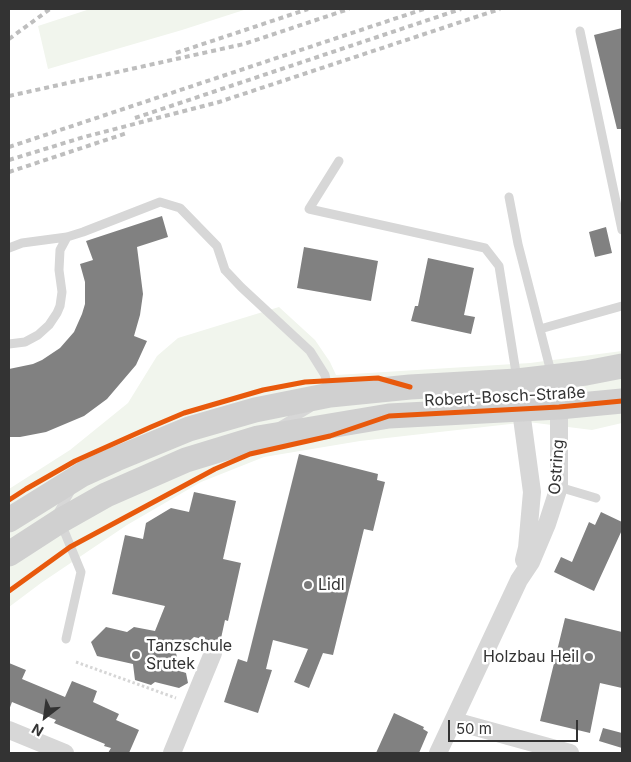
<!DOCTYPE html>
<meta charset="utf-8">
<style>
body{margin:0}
#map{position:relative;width:631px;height:762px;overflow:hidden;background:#fff;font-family:Inter,sans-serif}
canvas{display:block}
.frame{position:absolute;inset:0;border:10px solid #333;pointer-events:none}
.north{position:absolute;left:20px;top:692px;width:50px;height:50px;-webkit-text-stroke:4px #fff;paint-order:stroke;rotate:210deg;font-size:14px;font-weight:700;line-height:20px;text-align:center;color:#333}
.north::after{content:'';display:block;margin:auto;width:18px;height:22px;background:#333;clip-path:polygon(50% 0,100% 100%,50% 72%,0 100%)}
.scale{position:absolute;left:448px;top:720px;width:130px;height:22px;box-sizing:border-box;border:2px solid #333;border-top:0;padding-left:6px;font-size:15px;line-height:18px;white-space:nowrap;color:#333;-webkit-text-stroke:4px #fff;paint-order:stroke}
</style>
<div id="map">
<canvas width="631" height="762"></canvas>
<div class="frame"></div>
<div class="north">N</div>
<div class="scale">50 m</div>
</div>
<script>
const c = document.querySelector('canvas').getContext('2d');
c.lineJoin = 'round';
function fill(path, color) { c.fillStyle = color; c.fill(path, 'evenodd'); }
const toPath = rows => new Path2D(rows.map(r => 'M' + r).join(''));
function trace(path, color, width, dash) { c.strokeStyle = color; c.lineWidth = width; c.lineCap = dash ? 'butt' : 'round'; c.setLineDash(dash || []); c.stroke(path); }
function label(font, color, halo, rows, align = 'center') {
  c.font = font + ' Inter,sans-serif'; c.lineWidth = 5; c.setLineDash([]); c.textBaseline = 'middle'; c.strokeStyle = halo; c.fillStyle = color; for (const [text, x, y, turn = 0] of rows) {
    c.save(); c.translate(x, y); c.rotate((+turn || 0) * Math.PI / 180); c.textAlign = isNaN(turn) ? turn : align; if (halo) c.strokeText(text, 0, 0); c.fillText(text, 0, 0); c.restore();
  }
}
const green = toPath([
 [90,9,247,9,182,30,48,69,38,26],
 [279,307,315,340,330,362,336,375,530,363,622,351,622,423,592,430,528,422,360,441,264,457,201,482,127,525,41,583,9,607,9,489,70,450,128,403,157,356,178,338]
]);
const building = toPath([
 [622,28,622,129,617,129,594,35],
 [162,216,168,237,137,247,143,294,140,315,134,336,147,341,136,365,107,399,84,416,46,432,20,437,9,437,9,369,33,364,42,360,60,348,74,332,82,314,85,304,85,282,80,264,93,260,86,241],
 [606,227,612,253,595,257,589,232],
 [304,247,378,261,371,301,297,288],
 [428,258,474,268,464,315,475,317,471,334,411,321,415,306,418,306],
 [299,454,378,474,377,480,385,482,373,531,364,529,333,655,323,653,309,688,294,682,308,649,273,640,266,669,272,670,258,713,224,702,238,659,247,662],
 [194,492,236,501,223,559,241,563,228,621,225,620,220,643,194,637,176,653,180,671,186,673,188,683,179,688,155,682,151,685,135,680,133,664,97,656,91,642,106,627,127,632,134,627,155,631,165,606,112,594,125,535,143,539,146,523,171,508,189,512],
 [601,512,622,522,622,530,594,591,554,572,561,557,572,562,589,522,595,525],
 [565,618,622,632,622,688,600,683,590,733,540,721],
 [9,663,26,670,22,679,65,697,72,681,97,691,93,702,119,714,116,720,139,730,129,753,108,753,111,748,104,746,105,744,54,723,56,720,12,702,9,710],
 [394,713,424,727,423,729,428,732,419,753,376,753],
 [603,728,622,733,622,748,599,741]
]);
const path = toPath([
 [76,662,176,698]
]);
const lane = toPath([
 [580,31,622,230],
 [339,161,309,209,485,248,499,266,517,379],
 [509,197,518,244,552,376],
 [9,248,22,243,67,237,83,232,160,202,180,208,217,246,225,270,241,287,310,351,325,375,329,393],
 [540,329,622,306],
 [9,344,25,342,38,335,49,325,57,313,60,306,62,292,59,270,60,250,67,237],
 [280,426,310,408],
 [559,487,596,498],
 [66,639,81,572,60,521,59,511,70,492]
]);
const street = toPath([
 [517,381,532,492,527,548,524,560],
 [454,721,570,753],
 [9,730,65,753],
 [172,753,213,653],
 [438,753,519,580,531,562,547,524,559,487,559,407,552,376]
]);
const secondary = toPath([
 [9,520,83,474,116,459,189,429,255,410,330,395,410,387,517,381,586,373,622,366],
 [9,554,60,521,106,495,186,460,258,438,389,416,559,407,622,401]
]);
const rail = toPath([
 [9,39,50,9],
 [176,53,308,9],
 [9,96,244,44,349,9],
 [135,118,461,9],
 [9,147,424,9],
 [9,160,84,137,219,102,500,9],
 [9,172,127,133]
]);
const cycleway = toPath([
 [9,500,26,489,75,461,151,427,184,413,263,390,305,382,378,378,410,387],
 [9,591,70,547,215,469,250,454,330,436,389,416,559,407,622,401]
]);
const markers = [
 [308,585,5,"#7a7a7a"],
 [136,655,5,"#7a7a7a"],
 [589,657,5,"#7a7a7a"]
];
const streetNames = [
 ["Robert-Bosch-Straße",505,397,-3],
 ["Ostring",557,467,-86]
];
const poiNames = [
 ["Lidl",318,585],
 ["Tanzschule",146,646],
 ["Srutek",146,664],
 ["Holzbau Heil",579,657,"right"]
];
fill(green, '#f1f5ed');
fill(building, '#818181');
trace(path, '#d6d6d6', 3, [2.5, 2.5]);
trace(lane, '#d7d7d7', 9);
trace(street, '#d7d7d7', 18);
trace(secondary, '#d0d0d0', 25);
trace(rail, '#bebebe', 4, [5, 4]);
trace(cycleway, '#e8590c', 5);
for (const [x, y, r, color] of markers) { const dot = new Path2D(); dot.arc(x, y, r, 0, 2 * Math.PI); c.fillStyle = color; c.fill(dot); trace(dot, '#fff', 2); }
label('16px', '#333', '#fff', streetNames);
label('16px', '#333', '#fff', poiNames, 'left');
</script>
